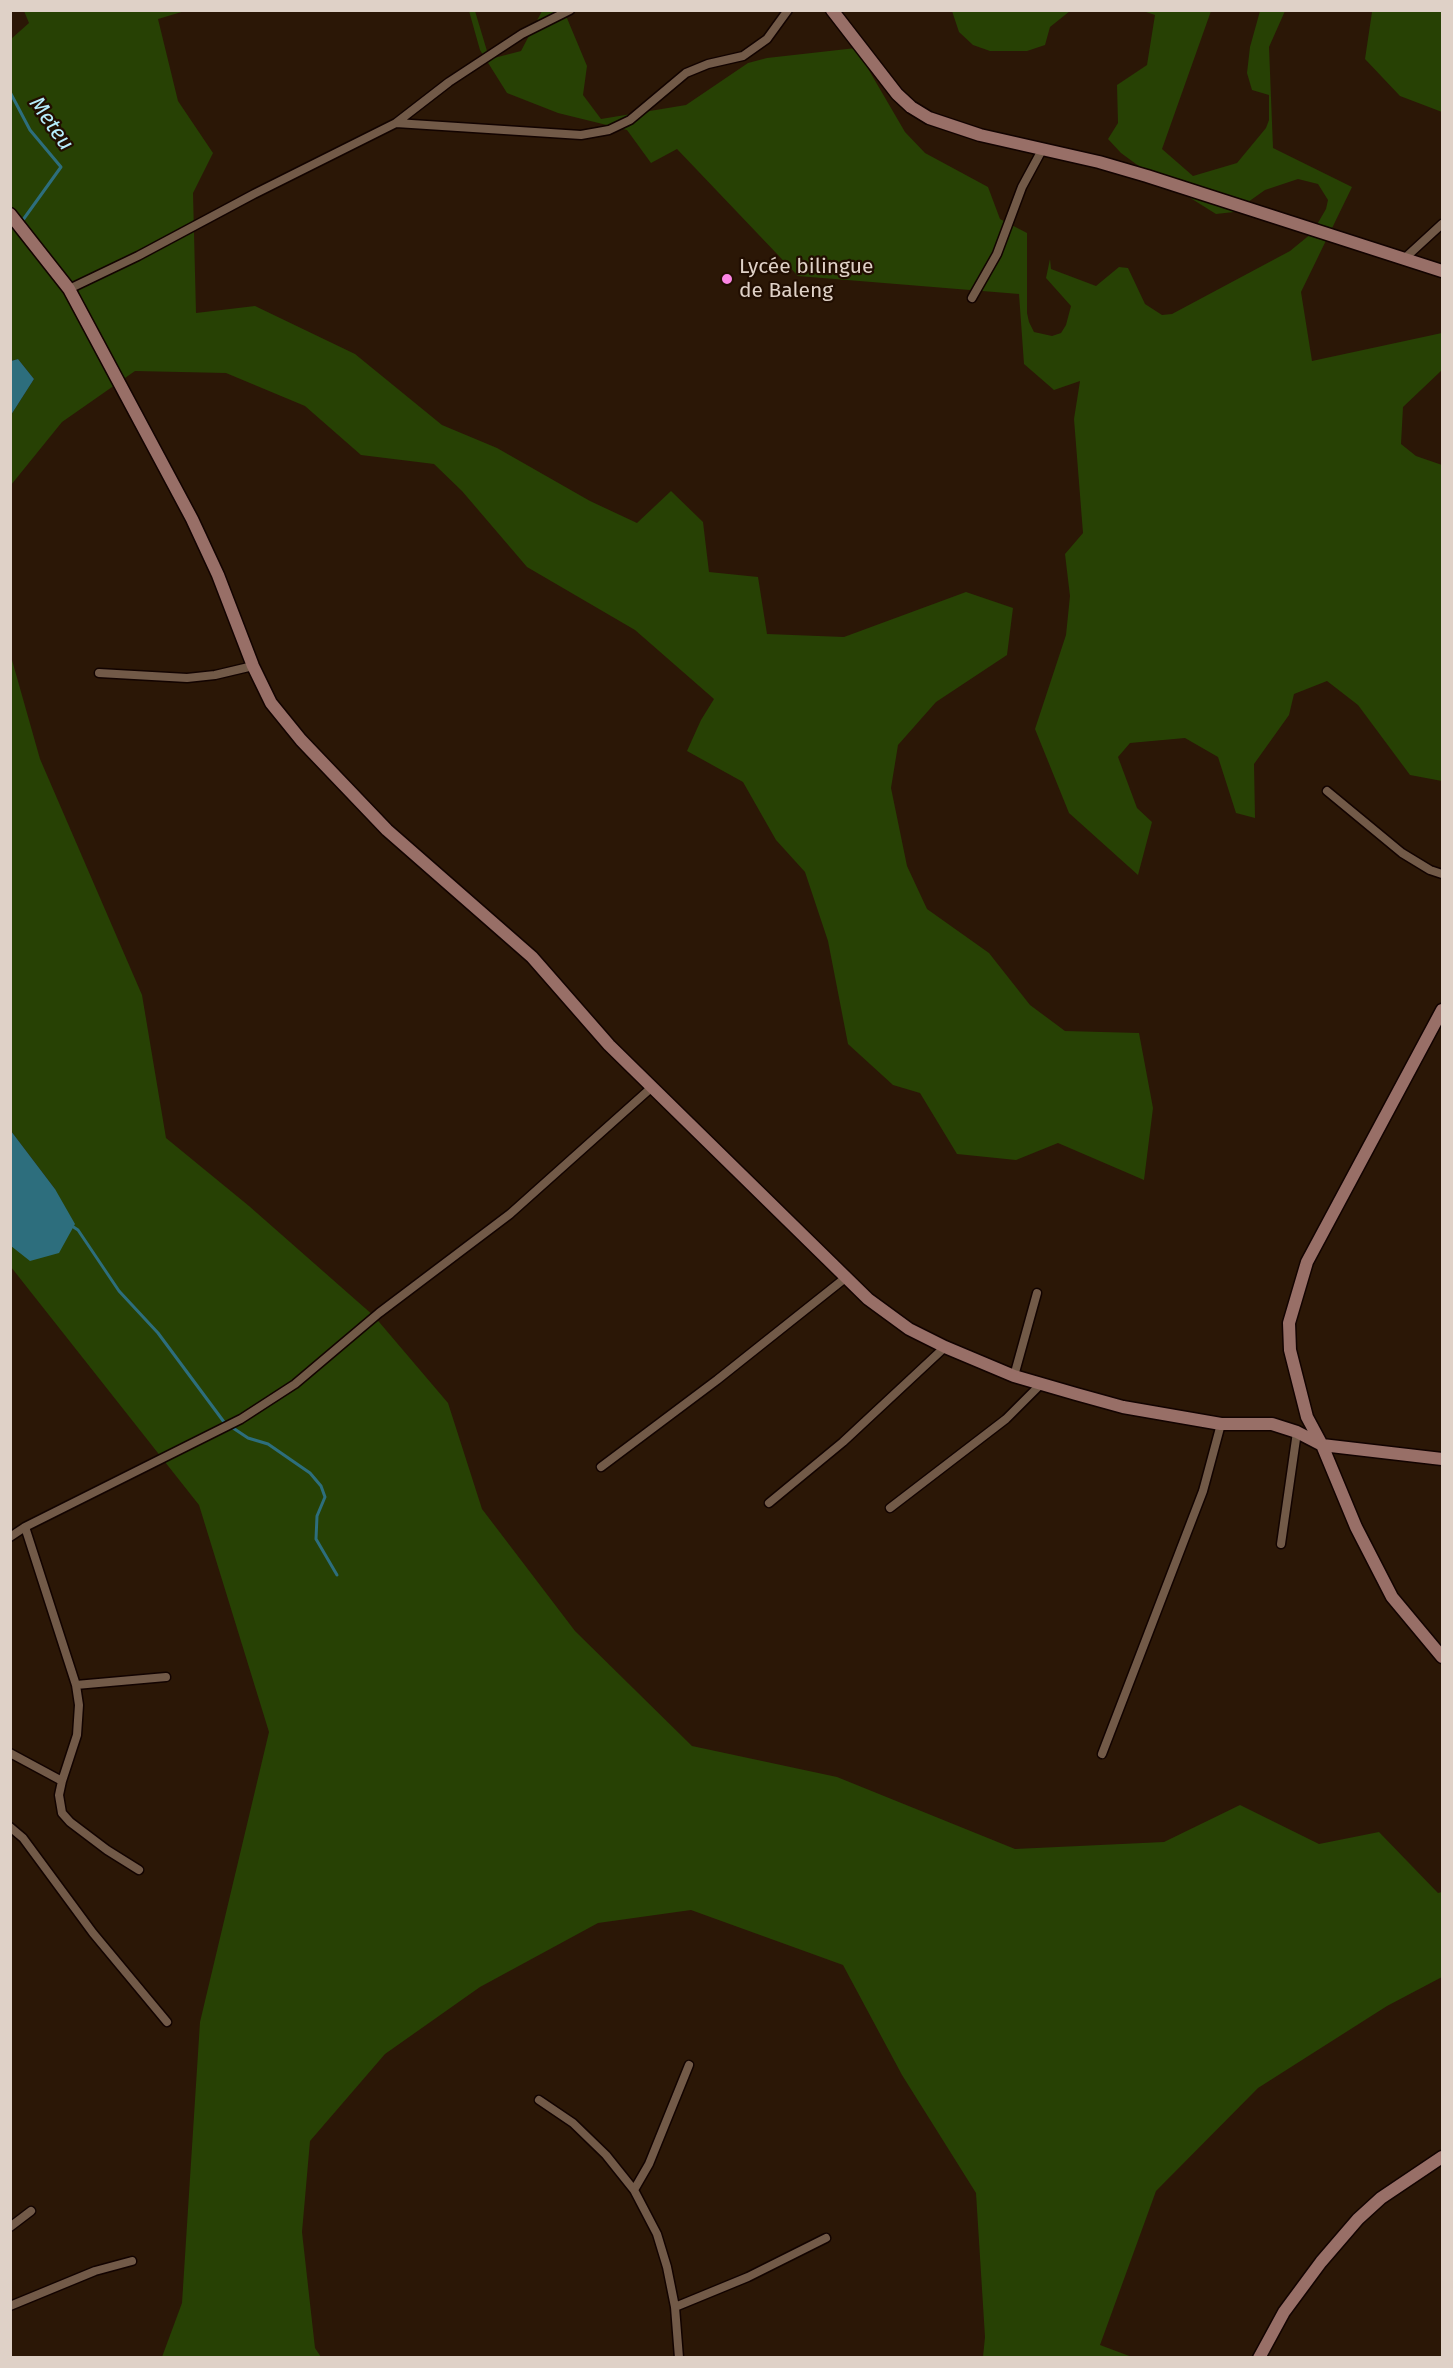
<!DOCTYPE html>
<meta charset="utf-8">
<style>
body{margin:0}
#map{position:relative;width:1453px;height:2368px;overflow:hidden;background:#2b1706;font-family:"Fira Sans",sans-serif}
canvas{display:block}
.frame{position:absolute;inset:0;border:12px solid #dfd1c7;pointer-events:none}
</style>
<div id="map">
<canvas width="1453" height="2368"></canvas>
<div class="frame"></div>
</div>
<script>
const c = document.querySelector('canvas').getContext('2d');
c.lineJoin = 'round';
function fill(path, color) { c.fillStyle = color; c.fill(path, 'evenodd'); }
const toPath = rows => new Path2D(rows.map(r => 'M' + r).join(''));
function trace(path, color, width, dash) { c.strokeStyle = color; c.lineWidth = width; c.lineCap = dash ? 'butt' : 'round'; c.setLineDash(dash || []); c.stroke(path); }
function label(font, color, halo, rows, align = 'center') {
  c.font = font + ' "Fira Sans",sans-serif'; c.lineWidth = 4.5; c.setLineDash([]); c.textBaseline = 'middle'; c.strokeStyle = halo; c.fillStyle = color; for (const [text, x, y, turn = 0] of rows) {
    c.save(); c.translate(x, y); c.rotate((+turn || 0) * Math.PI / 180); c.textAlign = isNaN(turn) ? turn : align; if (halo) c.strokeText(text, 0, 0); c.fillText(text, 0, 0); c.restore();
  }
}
const green = toPath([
 [24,11,185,11,158,19,178,101,213,153,193,193,196,313,255,306,355,354,442,425,497,448,590,501,637,523,671,491,703,522,709,572,758,577,767,634,844,637,966,592,1013,608,1007,655,936,702,898,745,891,788,907,866,927,909,989,953,1030,1005,1065,1031,1139,1033,1153,1108,1144,1180,1058,1143,1016,1160,957,1154,920,1093,893,1085,848,1044,828,941,805,872,776,840,743,782,687,751,701,720,714,699,635,630,527,567,462,491,434,464,361,455,305,406,226,373,135,371,62,422,11,485,11,415,34,379,18,359,11,361,11,39,29,23],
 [469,11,475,11,487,51,494,58,521,51,542,11,564,11,587,66,583,95,601,119,686,105,748,63,767,58,856,48,905,132,925,153,988,187,1000,219,1027,233,1027,313,1029,322,1034,332,1052,336,1061,333,1066,325,1071,306,1046,278,1050,259,1051,269,1096,286,1119,267,1128,268,1145,304,1162,315,1172,314,1290,251,1312,233,1326,209,1328,200,1318,184,1298,179,1265,190,1234,212,1216,214,1136,164,1121,153,1108,139,1118,123,1117,85,1147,65,1155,15,1143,11,1211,11,1162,149,1193,176,1237,163,1266,128,1269,120,1269,95,1252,90,1247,73,1250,47,1260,11,1285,11,1269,47,1273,148,1352,187,1301,292,1312,361,1442,333,1442,370,1403,407,1401,444,1416,456,1442,465,1442,781,1410,775,1358,705,1327,681,1294,694,1289,715,1254,764,1255,818,1236,813,1218,757,1185,738,1130,743,1118,757,1137,808,1152,822,1138,875,1069,813,1035,729,1066,635,1070,596,1065,554,1083,533,1074,419,1080,381,1054,390,1024,364,1019,294,798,276,677,149,651,163,627,130,558,113,507,93,480,50],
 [952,11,952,10,1070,11,1050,27,1045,45,1027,51,990,51,973,45,959,32],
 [1368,11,1442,11,1442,112,1400,96,1365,59,1372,12],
 [10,653,40,759,142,995,166,1138,249,1206,374,1316,448,1403,482,1509,575,1631,692,1746,837,1777,1015,1849,1164,1842,1240,1805,1319,1844,1379,1832,1438,1893,1442,1892,1442,1977,1387,2006,1258,2088,1156,2191,1100,2345,1132,2357,983,2357,985,2337,976,2193,902,2075,843,1965,691,1910,598,1923,480,1987,385,2054,310,2141,302,2232,315,2348,321,2357,162,2357,182,2303,200,2022,269,1732,199,1505,11,1267,11,1244,55,1189,11,1131]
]);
const water = toPath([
 [18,359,34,379,11,415,11,361],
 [11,1131,55,1189,75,1224,59,1253,30,1261,11,1246]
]);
const stream = toPath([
 [10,92,30,130,61,167,20,224],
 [72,1226,78,1230,119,1291,158,1333,224,1422,248,1438,268,1444,310,1473,321,1486,325,1497,317,1516,316,1539,337,1575]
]);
const street = toPath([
 [396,123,449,82,522,34,570,10],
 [1405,258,1442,224],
 [69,289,138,256,254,194,396,123,581,135,609,130,630,120,686,73,708,64,743,56,767,39,788,10],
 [972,298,997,254,1022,187,1042,150],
 [99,673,187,678,215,675,253,666],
 [1327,791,1402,853,1430,870,1442,874],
 [1014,1376,1037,1293],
 [601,1467,717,1380,844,1279],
 [769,1503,843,1442,945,1347],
 [890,1508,1006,1419,1041,1384],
 [25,1527,76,1685,79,1705,77,1735,62,1781],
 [10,1537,25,1527,241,1419,295,1384,379,1313,510,1214,651,1088],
 [1281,1544,1297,1432],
 [76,1685,166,1677],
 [10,1753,62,1781,59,1795,62,1813,70,1822,107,1850,139,1870],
 [1102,1754,1203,1491,1221,1424],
 [10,1827,23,1838,93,1933,167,2022],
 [539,2100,573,2123,606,2155,634,2190,657,2234,667,2267,675,2307,679,2358],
 [634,2190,649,2164,689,2065],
 [10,2227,31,2211],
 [10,2306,95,2271,132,2261],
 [675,2307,748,2277,826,2238]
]);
const secondary = toPath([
 [832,10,897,94,911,107,929,118,980,135,1099,162,1147,176,1442,271],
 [10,214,69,289,192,519,218,575,253,666,271,703,301,740,387,830,532,957,609,1045,868,1299,909,1329,945,1347,1014,1376,1076,1394,1123,1407,1221,1424,1272,1424,1297,1432,1322,1445,1442,1459],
 [1442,1010,1307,1262,1289,1323,1290,1350,1307,1417,1322,1445,1356,1527,1392,1597,1442,1657],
 [1259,2358,1284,2312,1321,2262,1358,2219,1381,2198,1442,2157]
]);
const markers = [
 [727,279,6,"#fc86e4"]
];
const poiNames = [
 ["Lycée bilingue",739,267],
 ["de Baleng",739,291]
];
const waterNames = [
 ["Meteu",51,124,55]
];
fill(green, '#274104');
fill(water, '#2d6e7d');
trace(stream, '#2d6e7d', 3);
trace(street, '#120300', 11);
trace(secondary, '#120300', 15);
trace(street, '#725a48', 8);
trace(secondary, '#986f67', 12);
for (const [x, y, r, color] of markers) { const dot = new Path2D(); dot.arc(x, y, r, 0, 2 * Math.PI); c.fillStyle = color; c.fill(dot); trace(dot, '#210e01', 2); }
label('21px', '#dfd1c7', '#210e01', poiNames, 'left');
label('italic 22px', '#b7edfc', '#210e01', waterNames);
</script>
